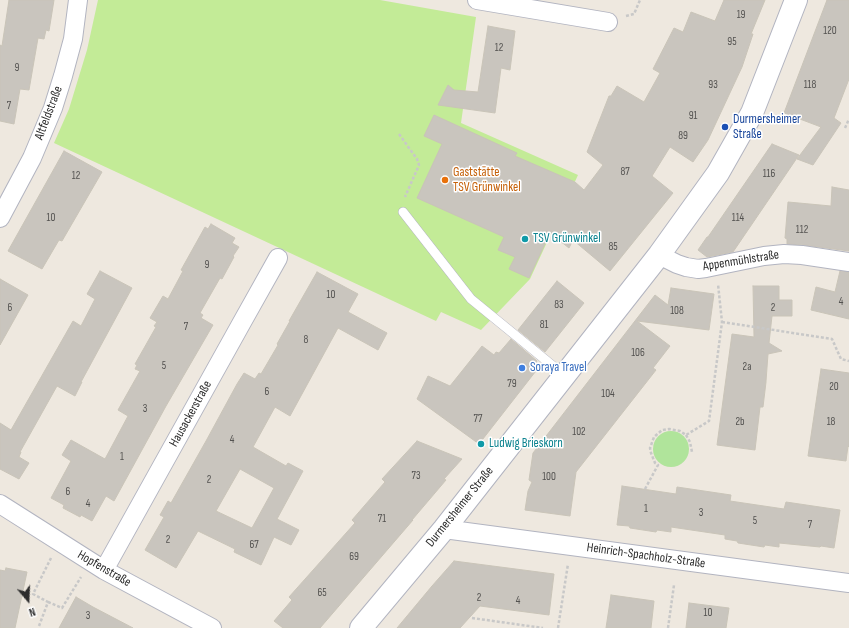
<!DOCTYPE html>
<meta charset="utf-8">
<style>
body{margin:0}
#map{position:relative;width:849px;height:628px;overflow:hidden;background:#eee8df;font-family:"Sofia Sans Condensed",sans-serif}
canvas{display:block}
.north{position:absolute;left:8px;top:580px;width:40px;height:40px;-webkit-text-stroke:3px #fff;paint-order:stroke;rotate:161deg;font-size:11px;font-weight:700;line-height:16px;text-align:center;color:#2c2c2c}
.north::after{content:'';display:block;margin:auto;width:14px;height:18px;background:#2c2c2c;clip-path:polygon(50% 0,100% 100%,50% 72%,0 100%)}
</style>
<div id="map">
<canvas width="849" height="628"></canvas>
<div class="north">N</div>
</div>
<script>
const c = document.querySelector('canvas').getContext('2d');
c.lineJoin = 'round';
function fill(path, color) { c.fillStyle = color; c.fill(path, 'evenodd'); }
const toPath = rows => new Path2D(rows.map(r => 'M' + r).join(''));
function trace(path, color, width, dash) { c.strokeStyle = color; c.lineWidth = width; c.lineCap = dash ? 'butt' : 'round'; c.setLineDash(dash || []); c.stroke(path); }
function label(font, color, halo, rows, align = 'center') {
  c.font = font + ' "Sofia Sans Condensed",sans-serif'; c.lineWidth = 3; c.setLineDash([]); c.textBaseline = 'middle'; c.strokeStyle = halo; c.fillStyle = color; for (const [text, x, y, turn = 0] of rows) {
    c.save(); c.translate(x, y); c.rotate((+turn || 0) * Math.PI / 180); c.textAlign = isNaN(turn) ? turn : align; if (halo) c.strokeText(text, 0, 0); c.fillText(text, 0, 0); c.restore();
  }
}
const green = toPath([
 '653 449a18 18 0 1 1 36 0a18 18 0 1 1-36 0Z'
]);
const pitch = toPath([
 [98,0,380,0,476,17,461,123,578,175,530,279,481,330,441,312,436,321,54,143,69,109,87,50]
]);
const building = toPath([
 [9,0,54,0,49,31,46,30,44,39,38,38,29,90,20,89,14,124,0,121,0,45,2,46,9,0],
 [724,0,765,0,751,34,753,34,742,67,708,140,693,162,670,147,652,176,673,193,610,271,573,240,569,248,550,233,529,278,509,269,515,257,498,250,504,237,417,198,442,144,424,136,434,115,517,153,515,156,575,182,584,190,603,165,587,152,609,96,611,96,617,86,644,102,660,73,653,69,674,28,683,32,691,12,715,21,724,0],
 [827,0,849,0,849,79,834,118,841,123,813,165,797,159,821,127,784,113,827,0],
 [488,26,515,31,510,70,501,68,495,113,438,105,448,85,454,90,478,92,488,26],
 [772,144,799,155,733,252,707,257,698,250,707,237,708,237,772,144],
 [64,151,102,172,62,241,59,240,42,269,8,251,64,151],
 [832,187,849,190,849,251,804,245,787,244,787,239,785,238,788,202,831,206,832,187],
 [211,224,235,238,232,243,239,247,233,256,234,257,222,279,220,278,200,313,203,315,201,318,213,325,166,406,114,501,106,496,92,521,81,515,80,517,63,508,64,505,51,498,71,461,62,455,71,440,105,459,128,416,118,410,140,371,135,369,137,365,135,364,156,327,154,326,157,322,150,318,163,296,168,299,183,271,181,270,205,227,208,229,211,224],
 [100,271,132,288,81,382,82,382,75,396,57,386,20,452,21,452,19,457,29,463,19,479,0,469,0,423,11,430,73,321,81,326,95,299,87,294,100,271],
 [840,271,849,272,849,319,811,310,816,287,835,292,840,271],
 [317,272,358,294,348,312,387,333,378,350,338,328,290,416,275,407,253,447,286,466,288,463,303,471,277,519,299,530,291,545,274,537,261,565,234,552,235,549,198,531,176,568,145,550,164,517,160,515,168,501,171,503,206,441,237,384,244,373,255,379,259,373,261,374,278,345,277,344,290,321,289,321,317,272],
 [240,469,274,488,252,528,216,511,240,469],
 [0,279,28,295,0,345,0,279],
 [557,281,584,303,545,352,518,330,557,281],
 [753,286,779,286,779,300,792,300,792,316,772,316,769,343,782,351,768,354,766,381,766,382,763,407,760,407,755,450,717,445,732,334,754,337,753,286],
 [671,288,714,294,709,330,637,321,670,346,653,368,656,370,576,472,570,516,525,510,528,491,532,482,529,480,533,453,655,295,668,305,671,288],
 [511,339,537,361,535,364,539,367,479,444,417,399,428,376,450,386,482,346,494,355,496,352,499,353,511,339],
 [821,369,849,373,849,447,848,446,846,461,808,456,821,369],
 [417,441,462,459,444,479,446,480,412,520,413,520,320,628,283,628,274,621,292,600,289,597,355,523,352,520,385,482,382,479,417,441],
 [622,486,676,494,677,487,731,495,730,501,784,509,786,502,840,510,834,548,821,546,820,547,779,543,779,547,765,545,764,547,738,543,737,541,725,539,725,535,671,527,671,532,657,530,656,532,630,528,629,526,617,525,622,486],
 [454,561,554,574,549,615,480,606,460,628,397,628,432,586,454,561],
 [6,568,27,572,15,628,0,628,0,570,5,571,6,568],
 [611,595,654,601,651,628,606,628,611,595],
 [76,597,93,607,133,628,59,628,76,597],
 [689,603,729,608,726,628,686,628,689,603]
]);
const path = toPath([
 [626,16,634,14,640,0],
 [845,128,849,119],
 [399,134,417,159,419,165,405,197],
 [722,322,832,339,841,359,849,361],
 [686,435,690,442,692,452],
 [645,489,658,465,655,463,651,453,650,448,654,437,662,430,669,429,680,431,686,435,709,421,722,322,718,284],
 [48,602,62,608,81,577],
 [472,618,543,628],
 [39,626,48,602,33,594,51,558],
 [558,628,568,564],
 [668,628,674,585]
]);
const service = toPath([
 [403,212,471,299,564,375]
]);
const minor = toPath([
 [477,0,608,22],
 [0,218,32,158,53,108,63,76,73,39,78,0],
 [659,255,677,264,686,267,698,269,706,268,764,256,784,254,802,255,849,262],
 [0,504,104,570,212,628],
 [444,529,849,583],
 [104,570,241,324,278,258]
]);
const tertiary = toPath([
 [361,628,444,529,659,255,718,173,752,113,796,0]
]);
const markers = [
 [725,127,4,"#1a4fb4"],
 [445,180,4,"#e8710a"],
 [525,239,4,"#0f9aa8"],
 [522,368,4,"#3f7fe0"],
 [481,444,4,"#0f9aa8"]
];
const numberNames = [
 ["19",741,15],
 ["120",830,31],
 ["95",732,42],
 ["12",499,48],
 ["9",17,68],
 ["93",713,85],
 ["118",810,85],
 ["7",9,106],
 ["91",693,116],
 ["89",683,136],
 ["87",625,172],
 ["116",769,174],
 ["12",76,176],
 ["10",51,218],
 ["114",738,218],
 ["112",802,230],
 ["85",613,247],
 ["9",207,265],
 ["10",331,295],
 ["4",841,302],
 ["83",559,305],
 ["6",10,308],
 ["2",773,308],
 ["108",677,311],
 ["81",544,325],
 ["7",186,327],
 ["8",306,340],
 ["106",638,353],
 ["5",164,366],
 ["2a",747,367],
 ["79",512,384],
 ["20",834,387],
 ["6",267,392],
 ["104",608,394],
 ["3",145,409],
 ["77",478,419],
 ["2b",740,422],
 ["18",831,422],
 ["102",579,432],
 ["4",232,440],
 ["1",122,457],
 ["73",416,476],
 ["100",549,477],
 ["2",209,480],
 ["6",68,492],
 ["4",88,504],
 ["1",646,509],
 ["3",701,513],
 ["71",382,519],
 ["5",755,521],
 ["7",810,525],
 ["2",168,540],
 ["67",254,545],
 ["69",354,557],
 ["65",322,593],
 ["2",479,598],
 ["4",518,601],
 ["10",708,613],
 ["3",88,616]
];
const streetNames = [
 ["Altfeldstraße",49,113,-69],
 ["Appenmühlstraße",741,261,-9],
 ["Hausackerstraße",191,414,-61],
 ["Durmersheimer Straße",460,507,-51],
 ["Heinrich-Spachholz-Straße",646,556,8],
 ["Hopfenstraße",104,569,30]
];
const transitNames = [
 ["Durmersheimer",733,120],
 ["Straße",733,135]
];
const foodNames = [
 ["Gaststätte",453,173],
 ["TSV Grünwinkel",453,188]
];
const cultureNames = [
 ["TSV Grünwinkel",533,239],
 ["Ludwig Brieskorn",489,444]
];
const shopNames = [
 ["Soraya Travel",530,368]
];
fill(green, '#b0e49b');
fill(pitch, '#c3eb97');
fill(building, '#c9c5be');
trace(building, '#c9c4b8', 1);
trace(service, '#b2b4c0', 10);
trace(minor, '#b2b4c0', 20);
trace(tertiary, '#b2b4c0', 24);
trace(path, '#c8c8c8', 2.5, [3, 2]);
trace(service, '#fff', 9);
trace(minor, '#fff', 18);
trace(tertiary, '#fff', 22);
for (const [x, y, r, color] of markers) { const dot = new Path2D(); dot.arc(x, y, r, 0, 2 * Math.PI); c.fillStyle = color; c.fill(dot); trace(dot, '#fff', 1.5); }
label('11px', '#535250', null, numberNames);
label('13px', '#2c2c2c', '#fff', streetNames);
label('13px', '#164399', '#fff', transitNames, 'left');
label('13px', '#c56008', '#fff', foodNames, 'left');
label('13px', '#0d838f', '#fff', cultureNames, 'left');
label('13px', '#366cbe', '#fff', shopNames, 'left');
</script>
